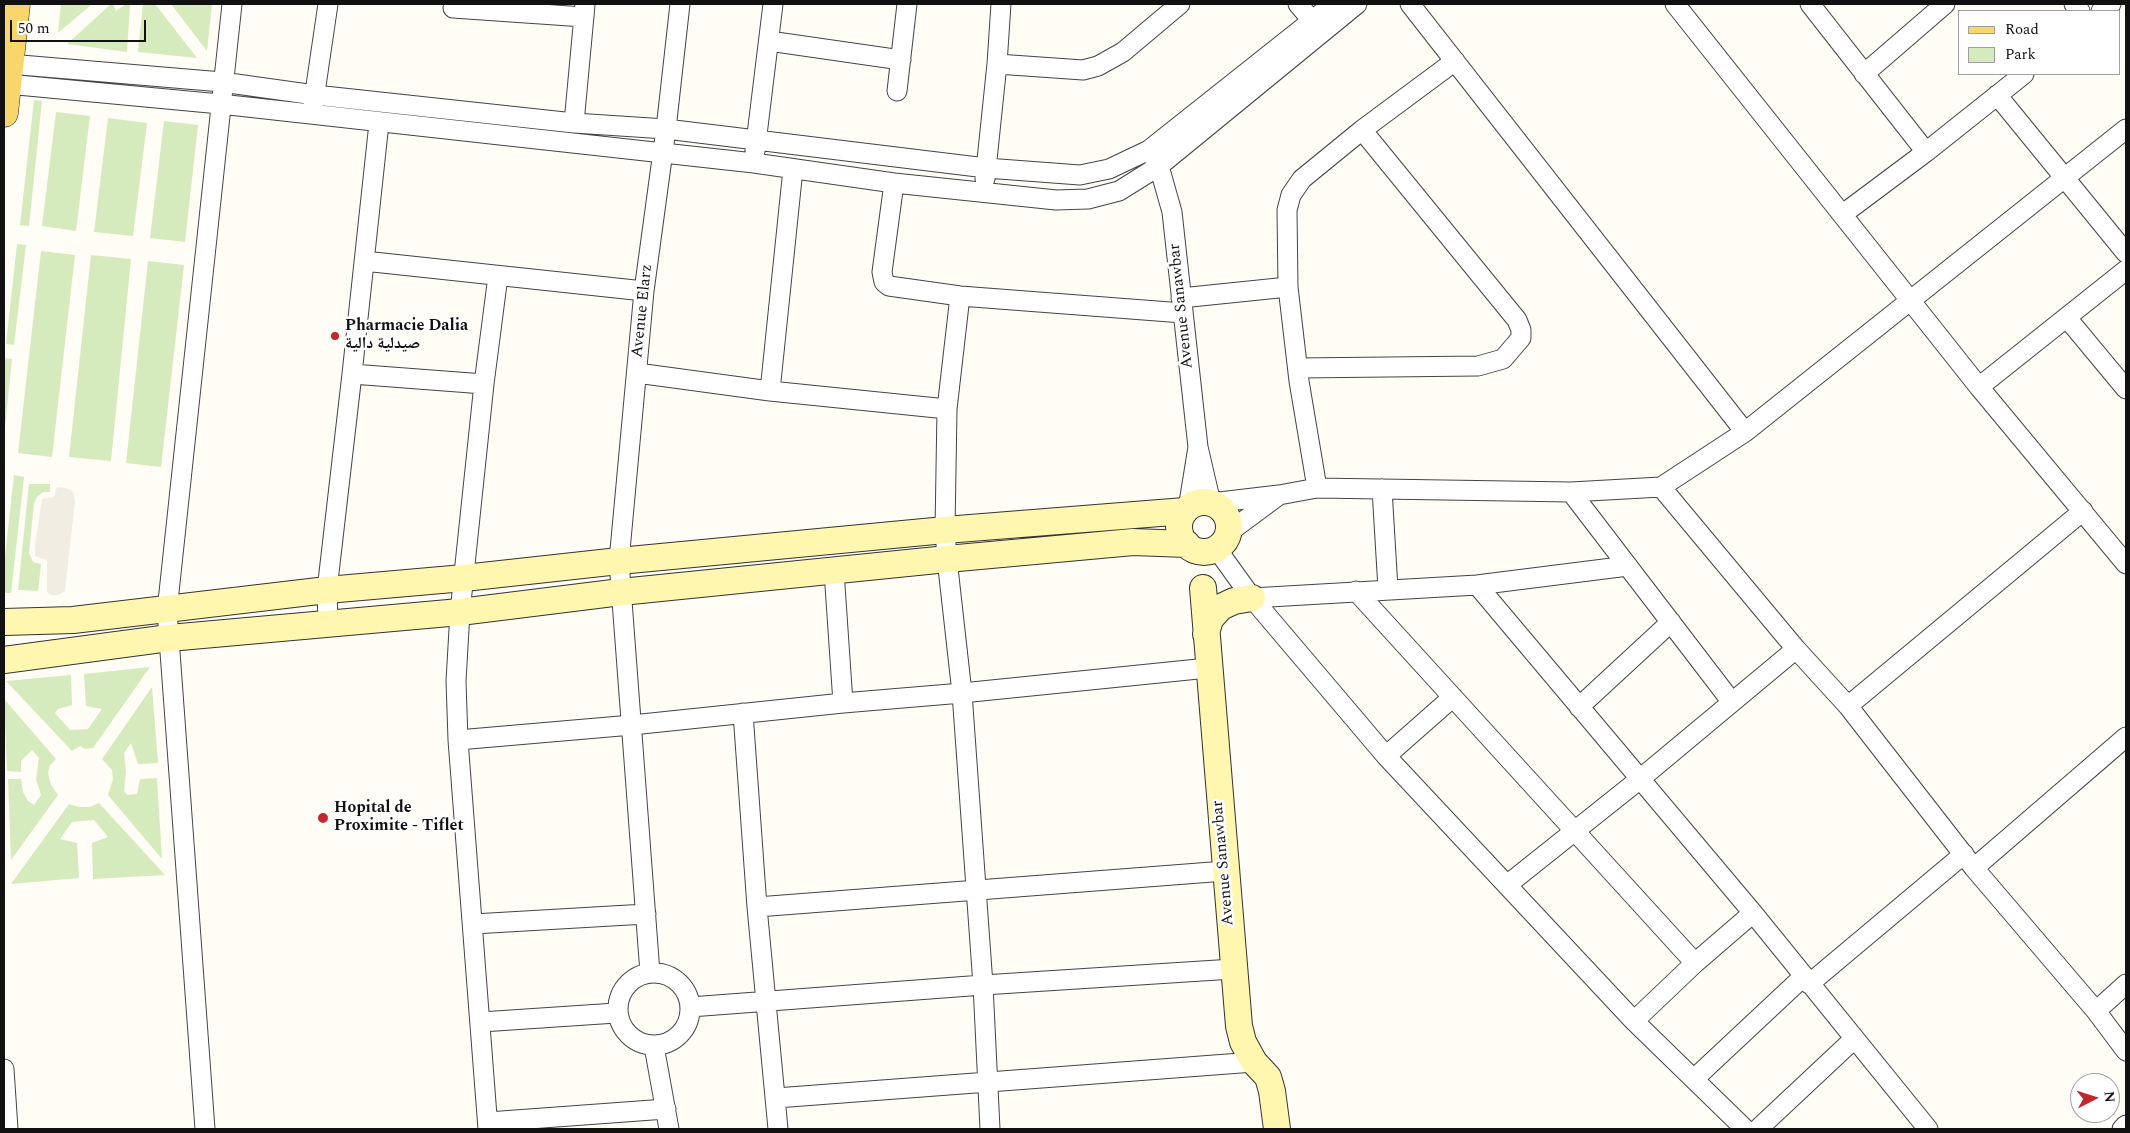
<!DOCTYPE html>
<meta charset="utf-8">
<style>
body{margin:0}
#map{position:relative;width:2130px;height:1133px;overflow:hidden;background:#fffdf5;font-family:Spectral,serif}
canvas{display:block}
.frame{position:absolute;inset:0;border:5px solid #111;pointer-events:none}
.legend{position:absolute;left:1958px;top:10px;width:162px;height:65px;box-sizing:border-box;background:#fff;border:1px solid #a0a0a0;margin:0;padding:6px 9px;list-style:none;font-size:15px;color:#111}
.legend li{display:flex;align-items:center;gap:10px;height:25px}
.legend b{width:25px;border:1px solid #a0a0a0}
.north{position:absolute;left:2070px;top:1073px;width:50px;height:50px;box-sizing:border-box;background:#fff;border:1px solid #a0a0a0;border-radius:50%;rotate:85deg;font-size:14px;font-weight:700;line-height:20px;text-align:center;color:#111}
.north::after{content:'';display:block;margin:auto;width:18px;height:22px;background:#c4262e;clip-path:polygon(50% 0,100% 100%,50% 72%,0 100%)}
.scale{position:absolute;left:10px;top:20px;width:136px;height:22px;box-sizing:border-box;border:2px solid #111;border-top:0;padding-left:6px;font-size:15px;line-height:18px;white-space:nowrap;color:#111;-webkit-text-stroke:4px #fff;paint-order:stroke}
</style>
<div id="map">
<canvas width="2130" height="1133"></canvas>
<div class="frame"></div>
<ul class="legend">
<li><b style="height:6px;background:#f9d66b"></b>Road</li>
<li><b style="height:14px;background:#d5ebbd"></b>Park</li>
</ul>
<div class="north">N</div>
<div class="scale">50 m</div>
</div>
<script>
const c = document.querySelector('canvas').getContext('2d');
c.lineJoin = 'round';
function fill(path, color) { c.fillStyle = color; c.fill(path, 'evenodd'); }
const toPath = rows => new Path2D(rows.map(r => 'M' + r).join(''));
function trace(path, color, width, dash) { c.strokeStyle = color; c.lineWidth = width; c.lineCap = dash ? 'butt' : 'round'; c.setLineDash(dash || []); c.stroke(path); }
function label(font, color, halo, rows, align = 'center') {
  c.font = font + ' Spectral,"Noto Naskh Arabic",serif'; c.lineWidth = 5; c.setLineDash([]); c.textBaseline = 'middle'; c.strokeStyle = halo; c.fillStyle = color; for (const [text, x, y, turn = 0] of rows) {
    c.save(); c.translate(x, y); c.rotate((+turn || 0) * Math.PI / 180); c.textAlign = isNaN(turn) ? turn : align; if (halo) c.strokeText(text, 0, 0); c.fillText(text, 0, 0); c.restore();
  }
}
const green = toPath([
 [61,4,92,4,58,33],
 [111,4,113,4,116,11,126,4,130,4,127,52,67,44],
 [143,4,155,4,197,58,138,52],
 [171,4,212,4,207,51],
 [34,100,42,101,29,226,20,225],
 [56,112,90,116,76,231,42,226],
 [108,118,147,123,133,236,94,232],
 [164,121,198,125,185,242,150,238],
 [17,244,26,245,14,345,6,344],
 [41,251,75,255,52,457,18,453],
 [91,255,131,259,111,461,69,457],
 [148,261,184,265,161,467,126,463],
 [4,358,12,359,4,437],
 [14,475,24,477,11,593,5,593,4,565],
 [29,484,50,484,50,492,43,492,37,497,34,503,29,553,33,562,41,564,38,591,18,590],
 [150,667,93,748,85,749,80,746,72,751,6,681,71,675,72,705,58,709,55,713,70,730,88,729,102,709,86,706,84,674],
 [152,687,158,763,138,764,131,743,124,753,126,772,124,791,127,795,137,794,140,779,157,778,162,859,108,795,113,779,112,770,102,759],
 [4,699,56,759,50,765,48,773,51,785,58,795,11,860,8,779,21,779,23,792,28,801,34,805,41,795,36,779,39,758,32,750,21,761,21,772,7,771],
 [99,803,165,875,93,879,92,843,108,837,94,820,72,822,60,839,77,843,79,878,11,884,69,804,79,807,90,807]
]);
const plaza = toPath([
 [57,487,65,488,73,491,75,501,65,591,58,595,50,595,47,592,47,560,35,556,35,546,42,499,54,497]
]);
const street = toPath([
 [1298,4,1319,29],
 [1410,4,1745,432],
 [1675,4,1979,387,2126,564],
 [1810,4,1926,152],
 [2074,4,2080,11],
 [453,8,584,17],
 [2101,11,2111,4],
 [769,41,901,60],
 [9,64,222,82,315,95,574,123,666,129,986,168,1080,175,1109,169,1149,150,1333,4],
 [997,64,1001,4],
 [1864,74,1945,4],
 [7,84,220,104,455,130,754,163,894,183,1056,200,1088,199,1119,191,1159,166,1357,4],
 [897,91,907,4],
 [1997,95,2126,253],
 [313,106,328,4],
 [574,123,585,5],
 [755,151,773,4],
 [1153,156,1159,166,1172,212,1198,447],
 [985,179,997,64,1083,70,1098,66,1123,52,1180,4],
 [894,183,882,272,884,282,889,286,960,296,1183,313],
 [1843,214,1926,152,2024,74],
 [364,261,644,291],
 [960,296,947,409,945,530,947,559,962,693,983,985,990,1129],
 [1181,298,1288,287],
 [2067,318,2126,389],
 [1298,368,1478,366,1503,359,1521,338,1521,330,1517,320,1362,130],
 [637,373,770,391,947,409],
 [352,374,484,384],
 [1979,387,2126,270],
 [770,391,793,169],
 [1661,487,1796,649,1848,706,1974,868,2096,1011,2126,1051],
 [1317,488,1299,381,1288,287,1287,210,1291,195,1302,179,1362,130,1455,61],
 [1382,489,1388,589],
 [1571,492,1731,701],
 [1279,495,1317,488,1571,492,1661,487,1745,432,2126,129],
 [1188,509,1198,447,1211,503,1279,495,1229,532],
 [1216,548,1252,598,1386,756,1634,1021,1745,1129],
 [834,571,843,703],
 [1477,585,1753,913,1928,1129],
 [1356,591,1695,963],
 [1252,598,1477,585,1628,566],
 [328,623,327,590,352,374,379,123],
 [1848,706,2083,511],
 [1579,707,1671,622],
 [743,713,757,907,778,1129],
 [458,740,632,725,843,703,962,693,1208,668],
 [1386,756,1453,697],
 [1974,868,2126,737],
 [1507,885,1640,779,1796,649],
 [757,907,1225,871],
 [473,924,646,914],
 '618 1009a36 36 0 1 1 72 0a36 36 0 1 1-72 0Z',
 [650,973,619,561,644,291,666,129,680,4],
 [1809,984,1964,854],
 [690,1007,983,985,1233,969],
 [2096,1011,2126,984],
 [1634,1021,1695,963,1753,913],
 [481,1022,616,1013],
 [654,1046,669,1129],
 [4,1069,8,1129],
 [1694,1079,1803,977],
 [776,1098,1254,1062],
 [488,1122,666,1109],
 [205,1129,167,611,232,4],
 [488,1129,458,740,456,681,460,612,484,384,498,276],
 [1758,1129,1854,1039],
 [2122,1129,2126,1125]
]);
const secondary = toPath([
 '1179 527a25 25 0 1 1 50 0a25 25 0 1 1-50 0Z',
 [1203,588,1239,1026,1243,1042,1254,1062,1268,1077,1272,1091,1277,1129],
 [4,622,73,620,327,590,464,578,619,561,945,530,1185,511],
 [1206,634,1210,619,1221,607,1234,601,1252,598],
 [4,660,169,638,460,612,621,592,947,559,1133,542,1187,544]
]);
const primary = toPath([
 [4,113,16,4]
]);
const markers = [
 [335,336,5,"#c4262e"],
 [323,818,6,"#c4262e"]
];
const streetNames = [
 ["Avenue Sanawbar",1182,306,-96],
 ["Avenue Elarz",643,311,-84],
 ["Avenue Sanawbar",1224,863,-95]
];
const poiNames = [
 ["Pharmacie Dalia",345,327],
 ["صيدلية دالية",345,345],
 ["Hopital de",334,809],
 ["Proximite - Tiflet",334,827]
];
fill(green, '#d5ebbd');
fill(plaza, '#f1ede2');
trace(street, '#444', 21);
trace(secondary, '#333', 28);
trace(primary, '#222', 29);
trace(street, '#fff', 19);
trace(secondary, '#fff6b0', 26);
trace(primary, '#f9d66b', 28);
for (const [x, y, r, color] of markers) { const dot = new Path2D(); dot.arc(x, y, r, 0, 2 * Math.PI); c.fillStyle = color; c.fill(dot); trace(dot, '#fff', 2); }
label('16px', '#111', '#fff', streetNames);
label('bold 16px', '#111', '#fff', poiNames, 'left');
</script>
